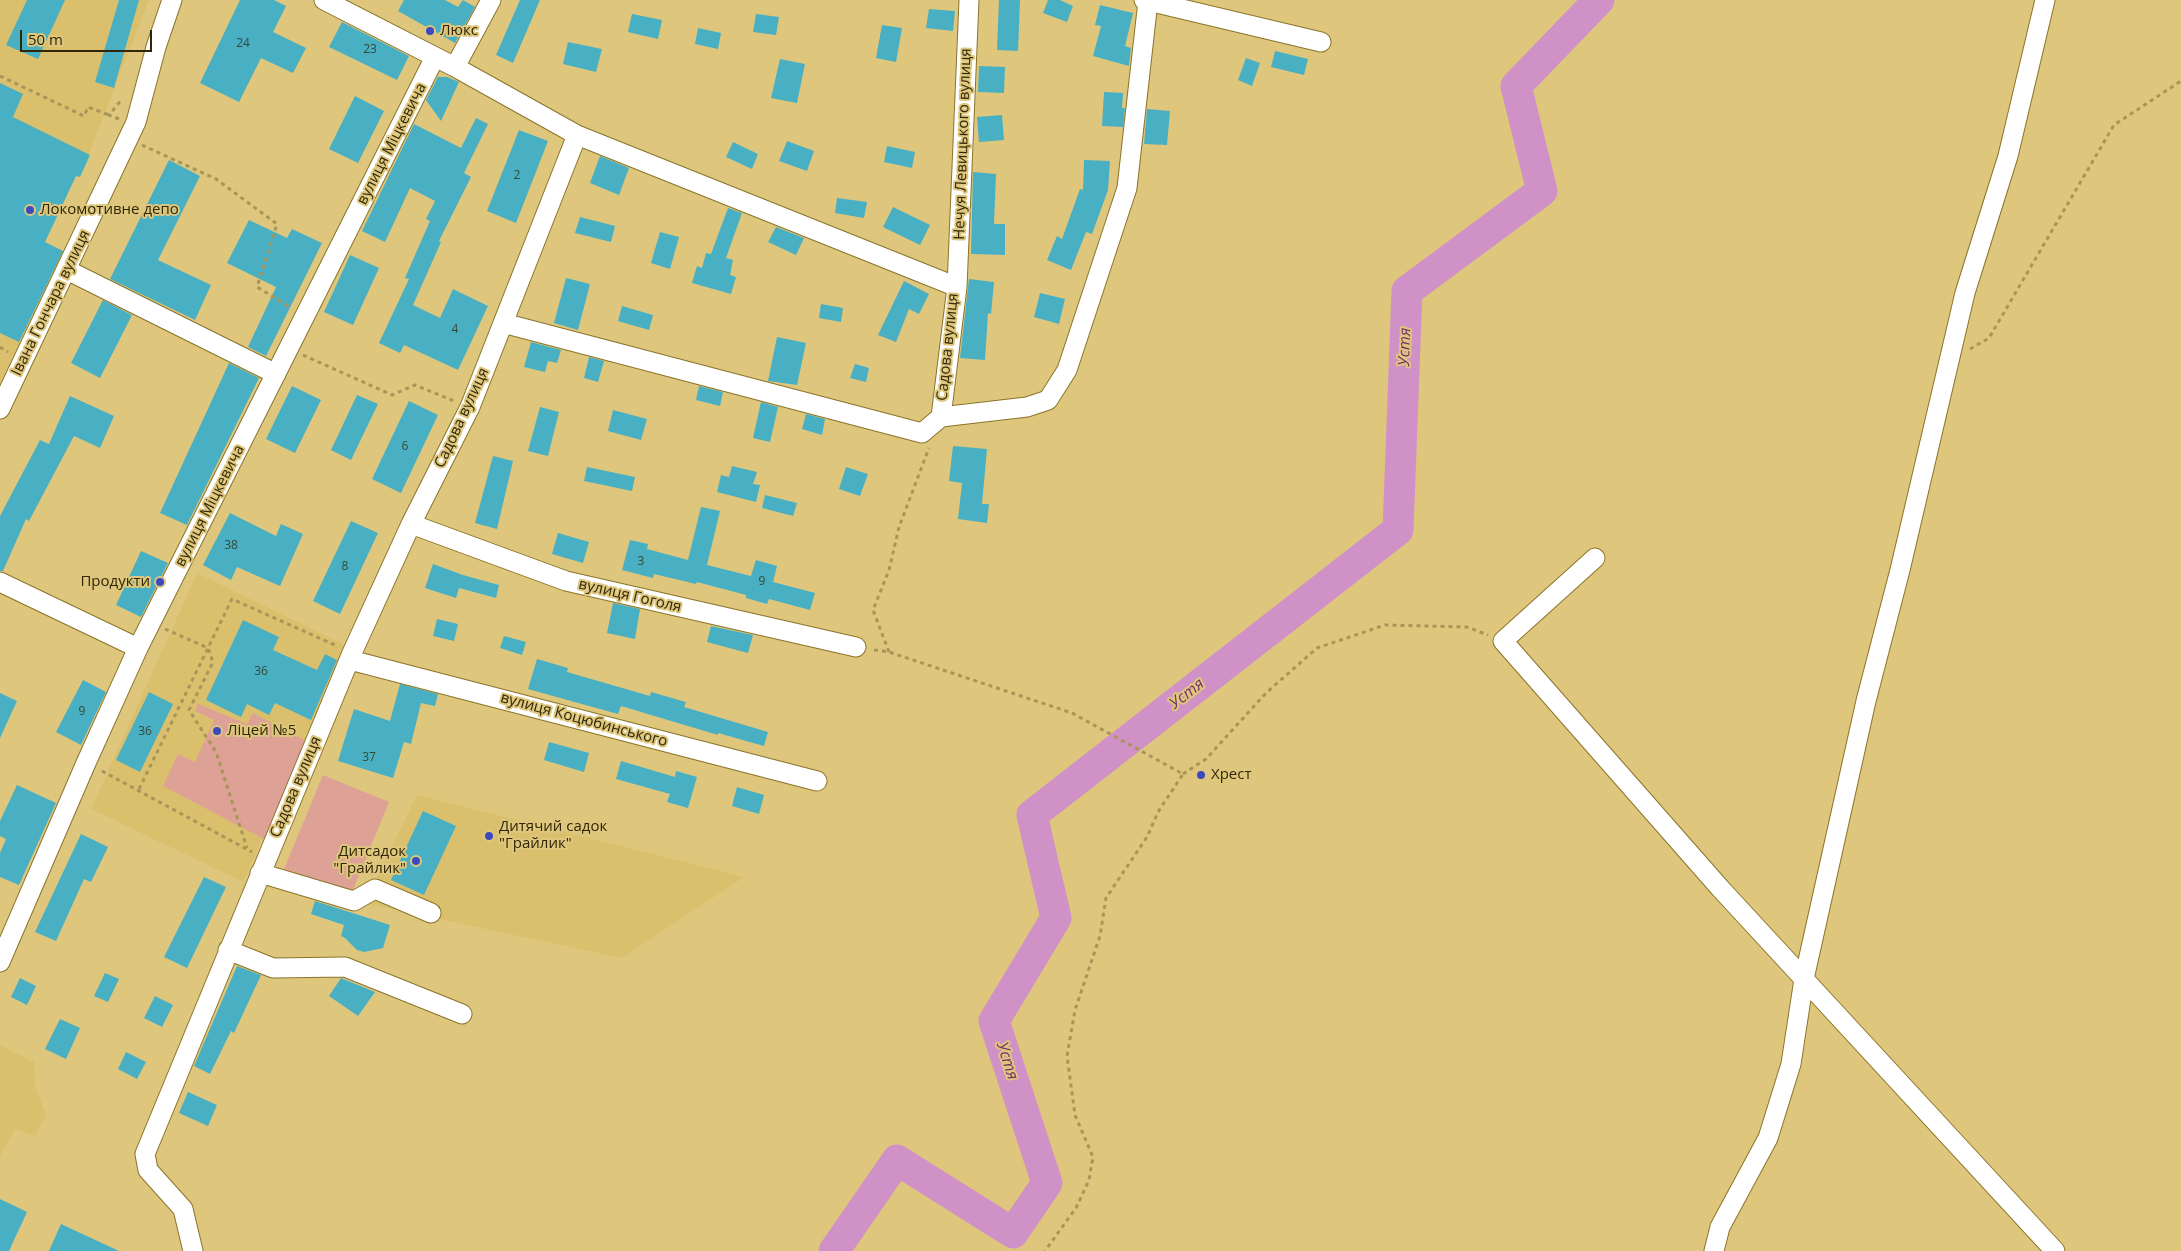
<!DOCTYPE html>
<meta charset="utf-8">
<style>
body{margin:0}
#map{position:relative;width:2181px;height:1251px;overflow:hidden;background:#dec77d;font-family:"Open Sans",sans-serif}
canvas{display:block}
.scale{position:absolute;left:20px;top:30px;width:132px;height:22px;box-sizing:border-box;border:2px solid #302707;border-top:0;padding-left:6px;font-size:15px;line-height:18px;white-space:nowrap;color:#302707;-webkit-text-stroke:4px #dec77d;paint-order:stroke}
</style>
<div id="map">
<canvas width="2181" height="1251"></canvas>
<div class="scale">50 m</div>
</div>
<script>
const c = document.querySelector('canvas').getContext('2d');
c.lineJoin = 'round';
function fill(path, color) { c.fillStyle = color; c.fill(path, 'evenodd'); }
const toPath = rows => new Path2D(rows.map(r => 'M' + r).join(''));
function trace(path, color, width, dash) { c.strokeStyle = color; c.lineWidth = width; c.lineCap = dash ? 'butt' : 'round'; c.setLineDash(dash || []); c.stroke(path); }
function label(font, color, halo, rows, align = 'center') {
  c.font = font + ' "Open Sans",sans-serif'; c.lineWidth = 4; c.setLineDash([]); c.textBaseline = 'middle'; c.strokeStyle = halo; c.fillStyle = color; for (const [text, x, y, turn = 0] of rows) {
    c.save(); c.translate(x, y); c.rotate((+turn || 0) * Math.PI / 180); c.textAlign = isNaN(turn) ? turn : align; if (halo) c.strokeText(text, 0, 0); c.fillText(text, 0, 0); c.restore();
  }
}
const built = toPath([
 [0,0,149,0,80,177,76,176,45,242,64,252,0,384],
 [197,573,347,646,243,882,91,809],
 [417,795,744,877,622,958,364,903],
 [0,1045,34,1062,35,1086,46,1115,35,1136,15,1129,0,1156]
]);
const green = toPath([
 [198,704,247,724,253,713,306,741,264,839,163,786,178,754,195,762,214,720,195,711],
 [323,775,389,802,351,895,284,869]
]);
const river = toPath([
 [834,1251,897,1160,1013,1233,1047,1183,994,1021,1056,918,1032,815,1398,530,1407,291,1542,191,1516,86,1599,0]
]);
const building = toPath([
 [27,0,65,0,38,59,6,45],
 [119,0,139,0,114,88,95,82],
 [240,0,274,0,286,6,273,32,306,48,293,73,261,58,239,102,200,83],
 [404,0,445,0,458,7,463,0,475,7,455,43,398,11],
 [520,0,540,0,513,63,496,55],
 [999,0,1020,0,1018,51,997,50],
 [1048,0,1060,0,1073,6,1067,22,1043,13],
 [1100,5,1133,13,1125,46,1131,48,1129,66,1093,56,1101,26,1095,25],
 [929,9,955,11,953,31,926,28],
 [632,14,662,20,658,39,628,32],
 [756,14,779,17,776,35,753,32],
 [342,22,409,56,397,80,329,47],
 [882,25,902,28,896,62,876,58],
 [698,28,721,33,718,49,695,44],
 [568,42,602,49,596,72,563,64],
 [1275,51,1308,59,1304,75,1271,67],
 [1246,58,1260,63,1252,86,1238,80],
 [780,59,805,64,797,103,771,98],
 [979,66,1005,67,1004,93,978,92],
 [438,77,447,77,459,82,441,121,426,100],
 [0,83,23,94,13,117,90,155,80,177,76,176,45,242,63,251,19,342,0,333],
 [1104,92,1123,93,1122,108,1125,108,1123,127,1102,126],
 [355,96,384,111,358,163,329,149],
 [1147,109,1170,111,1167,145,1144,144],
 [1002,115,1004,140,979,142,977,117],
 [476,118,488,124,464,173,471,177,439,241,441,242,413,305,440,318,453,289,488,306,458,370,404,345,400,353,379,343,409,279,405,278,430,221,426,219,435,201,410,188,385,242,362,231,414,124,461,148],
 [519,130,548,141,516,223,487,211],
 [787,141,814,151,807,171,779,161],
 [733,142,758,154,752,169,726,157],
 [887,146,915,152,912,168,884,162],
 [600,156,629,168,619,195,590,183],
 [169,160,200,176,158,260,211,285,195,320,110,279],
 [1084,160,1110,161,1108,190,1092,234,1086,232,1071,270,1047,260,1057,236,1062,239,1080,189,1083,190],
 [973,172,996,174,994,224,1005,224,1005,255,971,254],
 [837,198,867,202,864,218,835,213],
 [893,207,930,225,920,245,883,227],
 [728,208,742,213,726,258,733,260,730,275,736,277,731,294,692,283,697,266,702,268,706,253,711,254],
 [580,217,615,226,611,242,575,233],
 [249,220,287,238,292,229,322,243,266,356,248,347,276,287,227,263],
 [776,227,804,238,796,255,768,242],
 [660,232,679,237,670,269,651,263],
 [350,255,379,268,353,325,324,312],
 [566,278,590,284,578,330,554,323],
 [969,279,994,282,991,314,988,313,985,360,960,358],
 [904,281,929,294,919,314,909,309,896,342,878,335],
 [1040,293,1065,299,1059,324,1034,317],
 [103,300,132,315,100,378,71,363],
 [821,304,843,308,841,322,819,318],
 [622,306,653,315,649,330,618,321],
 [777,337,806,343,797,385,768,381],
 [531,342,561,350,557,363,548,361,545,372,524,367],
 [589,357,604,361,598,382,584,378],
 [229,363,259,378,187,525,160,513],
 [855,364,869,368,866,382,850,378],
 [292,386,321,400,295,453,266,439],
 [699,386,723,392,720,406,696,400],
 [357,395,378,404,351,460,331,450],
 [70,396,114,416,100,448,74,436,29,521,26,519,3,571,0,571,0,516,40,440,49,444],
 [409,401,438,415,401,493,372,479],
 [761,402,778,407,770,442,753,438],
 [540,407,559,412,548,456,528,451],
 [613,410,647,419,641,440,608,431],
 [806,414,825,419,822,435,802,429],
 [953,446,987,449,982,504,989,504,987,523,958,519,962,483,949,481],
 [493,456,513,461,497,529,475,523],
 [732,466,757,472,753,484,760,485,756,502,717,492,721,475,729,477],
 [587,467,635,477,632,491,584,481],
 [846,467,868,474,860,496,839,489],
 [765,495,797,503,793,516,762,508],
 [701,507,720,511,707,565,751,576,756,560,777,566,773,582,815,593,810,610,769,599,767,604,746,598,746,595,697,582,696,584,654,574,653,578,622,570,630,540,648,544,647,549,688,560],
 [230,513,276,536,281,524,303,534,280,586,237,567,231,580,203,565],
 [351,521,378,533,340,614,313,601],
 [558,533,589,542,583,563,552,554],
 [141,551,168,563,141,617,116,605],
 [433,564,463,575,499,585,496,598,459,588,456,598,425,588],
 [613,603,640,609,635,639,607,633],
 [437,619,458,624,454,641,433,636],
 [243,620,279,637,273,650,317,670,325,654,337,660,311,720,275,703,269,715,247,704,241,717,206,700],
 [711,626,753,635,748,653,707,642],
 [504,636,526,642,522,655,500,648],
 [537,659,568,668,567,672,650,696,651,692,686,702,684,707,768,732,764,746,718,733,718,735,621,706,618,714,528,689],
 [83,680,106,692,81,745,56,732],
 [400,684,438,694,435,706,421,703,411,744,404,742,393,778,338,761,354,709,390,721],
 [149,692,173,704,140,772,116,760],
 [0,693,17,701,0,738],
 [549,742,589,753,584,772,544,760],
 [621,761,675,777,676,771,697,777,688,808,667,802,670,794,616,779],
 [17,785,56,803,19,885,0,877,0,853,6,839,0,836,0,821],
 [737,787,764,795,759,814,732,806],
 [423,811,456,826,424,895,391,880],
 [81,834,108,847,91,882,84,879,56,941,35,932],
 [204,877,226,887,187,968,164,957],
 [315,901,390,925,383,948,364,952,357,950,345,938,341,936,344,925,311,914],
 [237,966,261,975,234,1033,231,1031,210,1074,194,1066],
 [105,973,119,979,108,1002,94,996],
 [20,978,36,986,27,1005,11,997],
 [341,978,375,992,358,1016,329,996],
 [155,996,173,1005,162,1027,144,1018],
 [60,1019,80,1028,66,1059,45,1049],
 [126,1052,146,1062,137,1079,118,1069],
 [188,1092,217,1105,208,1126,179,1113],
 [0,1199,27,1212,9,1251,0,1251],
 [61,1224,119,1251,49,1251]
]);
const path = toPath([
 [0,76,84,116,88,107,109,115],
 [119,119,109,115,122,99],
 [142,145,216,179,277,224,257,287,290,307],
 [0,347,8,352],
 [1970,349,1989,338,2114,125,2181,81],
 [303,355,392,395,415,385,454,401],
 [165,629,208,648,213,662,189,710,216,752,247,848],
 [874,650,889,652,1072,713,1183,774,1158,812,1147,837,1106,898,1100,936,1075,1010,1067,1056,1075,1115,1093,1157,1089,1180,1076,1208,1045,1251],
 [889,652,873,610,889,570,899,527,929,448],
 [102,771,252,852],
 [1183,774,1206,759,1266,693,1317,648,1385,625,1467,627,1488,635],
 [139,789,232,599,337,646]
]);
const minor = toPath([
 [324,0,455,67,491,0],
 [1144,0,1321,42],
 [67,270,276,374],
 [957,287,969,0],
 [503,323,922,433,941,417,957,287,577,135],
 [0,409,136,122,156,47,172,0],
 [941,417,1027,407,1048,400,1067,370,1127,188,1148,1],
 [411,524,566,581,856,647],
 [1595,558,1503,641,1720,888,2055,1251],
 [0,582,138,648],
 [350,660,817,781],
 [260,873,354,901,375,889,431,913],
 [228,950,273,968,345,967,462,1014],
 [0,962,86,763,138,648,435,57],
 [193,1251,183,1209,148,1170,145,1154,352,653,411,524,470,407,577,135,455,67],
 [1714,1251,1720,1227,1768,1138,1791,1064,1804,979,1866,701,1900,570,1965,293,2008,156,2045,0]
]);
const markers = [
 [430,31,5,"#3c4abd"],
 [30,210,5,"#3c4abd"],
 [160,582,5,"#3c4abd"],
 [217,731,5,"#3c4abd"],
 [1201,775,5,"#3c4abd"],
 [489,836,5,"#3c4abd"],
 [416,861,5,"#3c4abd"]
];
const numberNames = [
 ["24",243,44],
 ["23",370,50],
 ["2",517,176],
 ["4",455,330],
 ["6",405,447],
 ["38",231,546],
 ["3",641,562],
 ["8",345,567],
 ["9",762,582],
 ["36",261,672],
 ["9",82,712],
 ["36",145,732],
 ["37",369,758]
];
const poiNames = [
 ["Люкс",440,31],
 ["Локомотивне депо",40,210],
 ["Продукти",150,582,"right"],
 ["Ліцей №5",227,731],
 ["Хрест",1211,775],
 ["Дитячий садок",499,827],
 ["\"Грайлик\"",499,844],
 ["Дитсадок",406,852,"right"],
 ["\"Грайлик\"",406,869,"right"]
];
const streetNames = [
 ["вулиця Міцкевича",392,144,-63],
 ["Нечуя Левицького вулиця",963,144,-88],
 ["Івана Гончара вулиця",51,303,-64],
 ["Садова вулиця",948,347,-84],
 ["Садова вулиця",462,418,-65],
 ["вулиця Міцкевича",210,506,-63],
 ["вулиця Гоголя",630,596,13],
 ["вулиця Коцюбинського",584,720,15],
 ["Садова вулиця",296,787,-67]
];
const waterNames = [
 ["Устя",1405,347,-88],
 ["Устя",1187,694,-38],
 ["Устя",1007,1061,72]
];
fill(built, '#dac06d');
fill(green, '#dea195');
trace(river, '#d092c6', 31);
fill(building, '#49afc3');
trace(minor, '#8b7429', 21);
trace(path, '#a89558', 3, [4, 4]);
trace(minor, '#fff', 19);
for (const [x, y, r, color] of markers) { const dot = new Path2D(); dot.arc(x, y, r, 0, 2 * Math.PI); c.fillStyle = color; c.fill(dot); trace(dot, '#dec77d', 2); }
label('12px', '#364936', null, numberNames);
label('15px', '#302707', '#dec77d', poiNames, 'left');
label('15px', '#302707', '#dec77d', streetNames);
label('italic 16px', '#762d6e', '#dec77d', waterNames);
</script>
